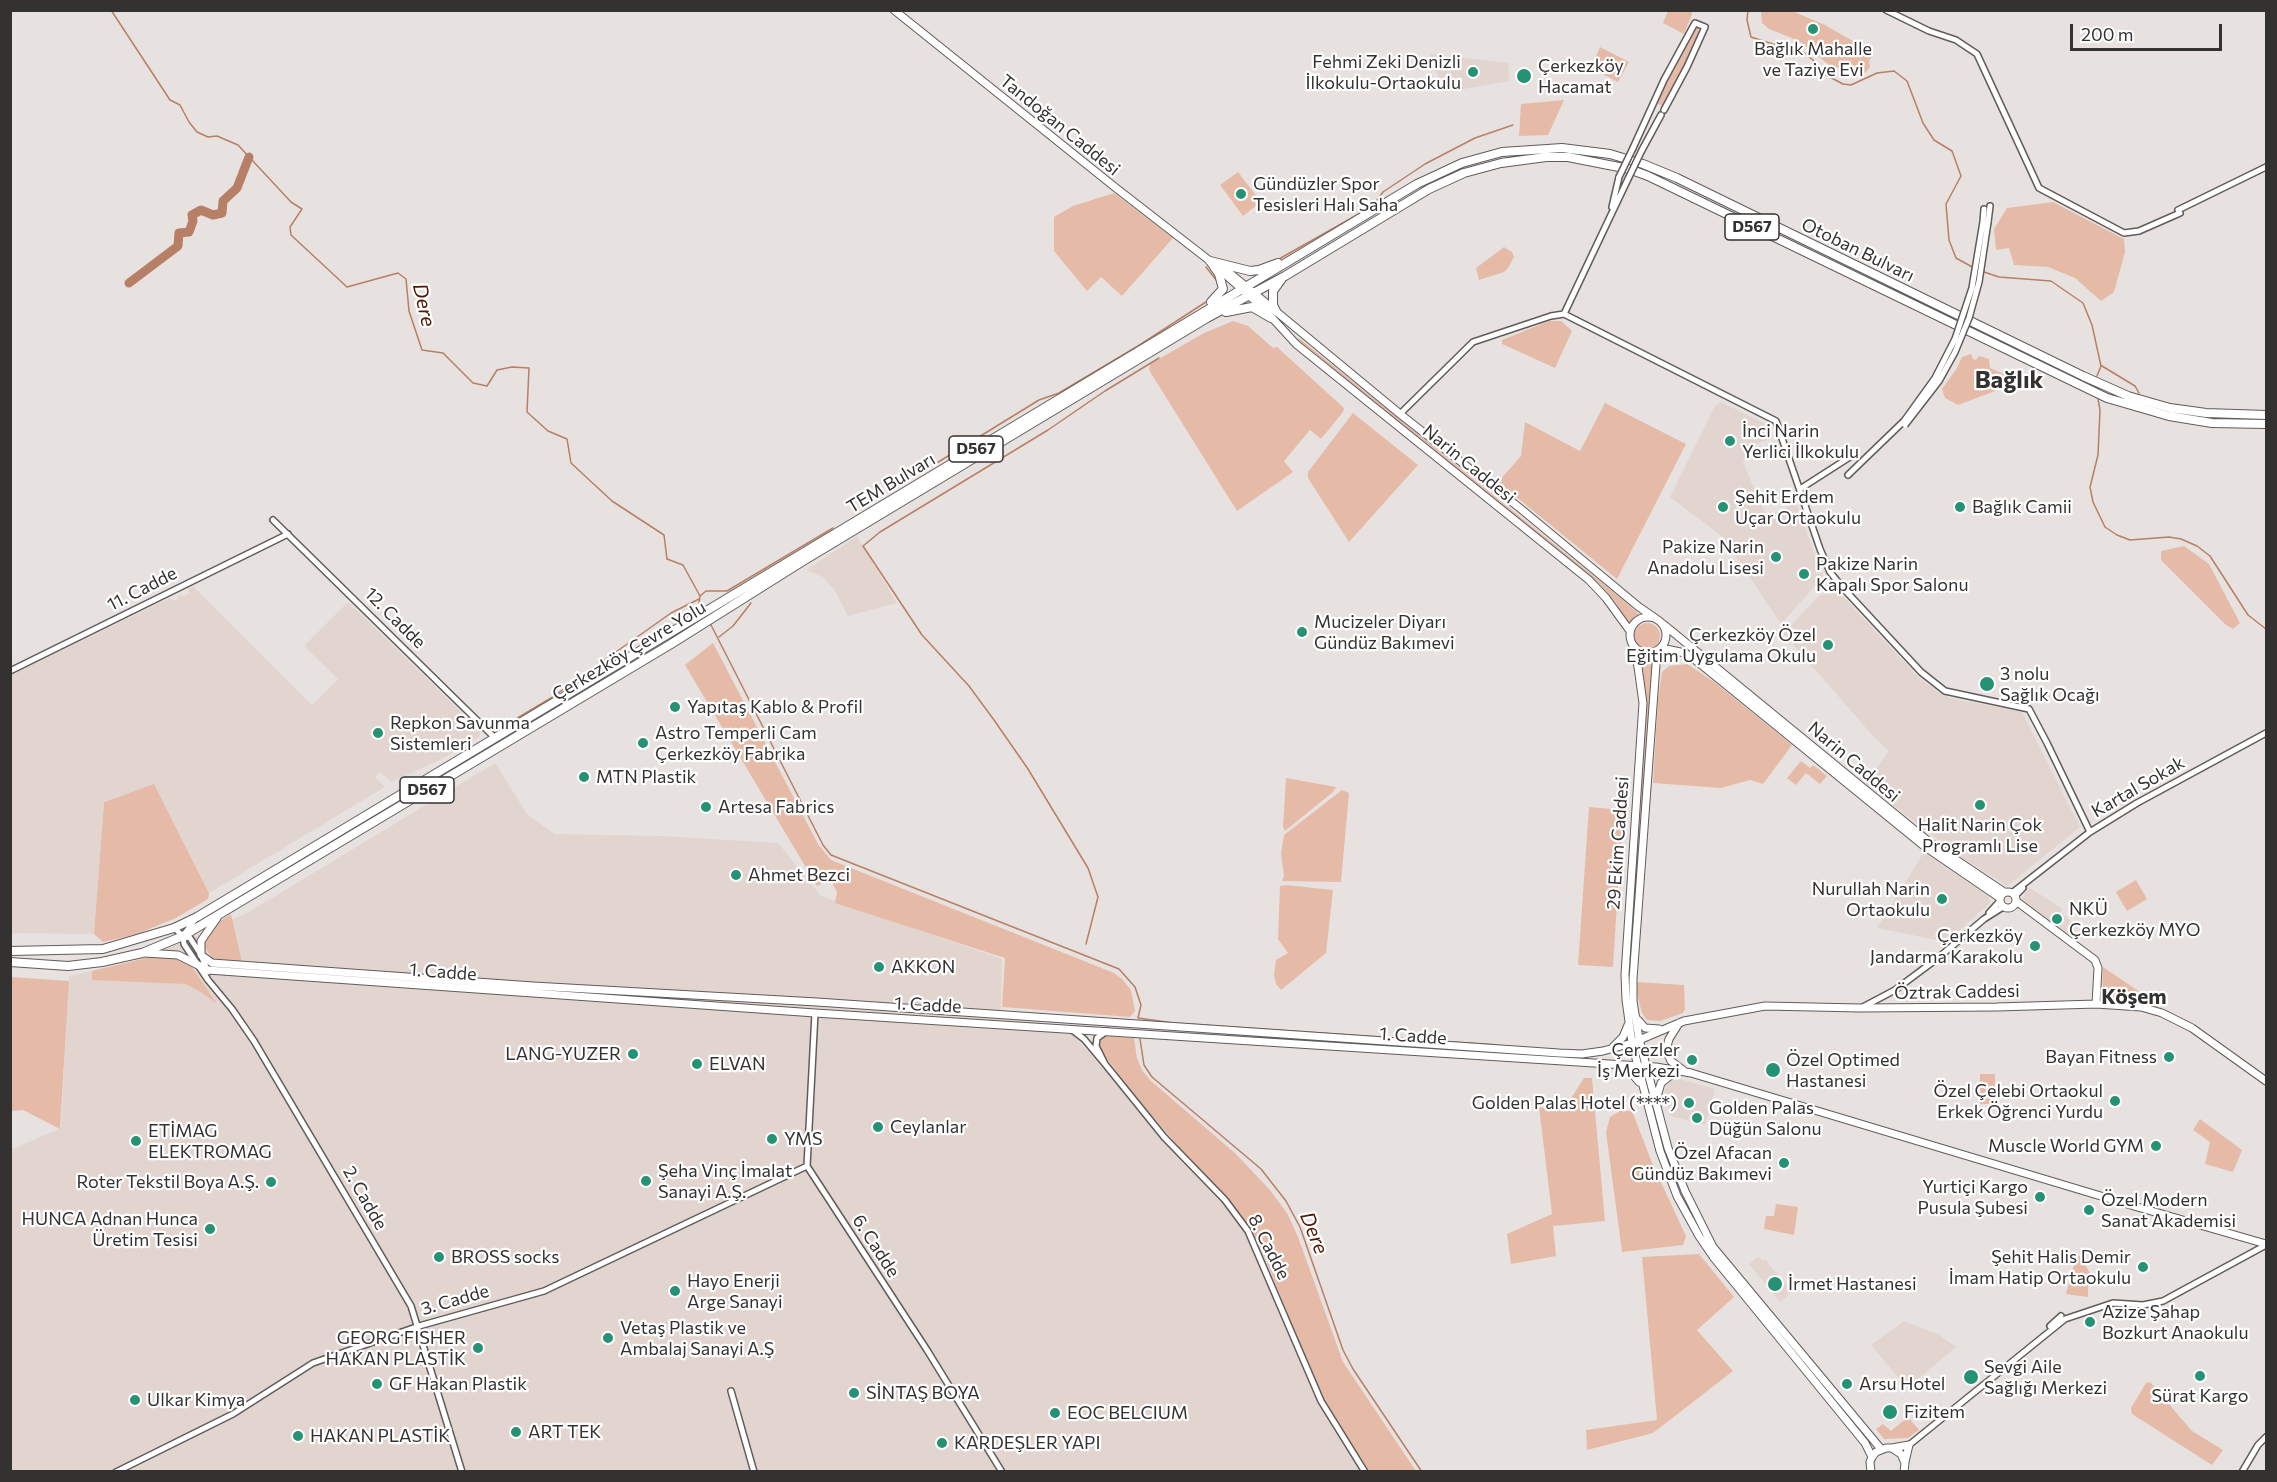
<!DOCTYPE html>
<meta charset="utf-8">
<style>
body{margin:0}
#map{position:relative;width:2277px;height:1482px;overflow:hidden;background:#e7e2e0;font-family:Commissioner,sans-serif}
canvas{display:block}
.frame{position:absolute;inset:0;border:12px solid #343231;pointer-events:none}
.scale{position:absolute;left:2070px;top:24px;width:152px;height:27px;box-sizing:border-box;border:3px solid #343231;border-top:0;padding-left:8px;font-size:18px;line-height:21px;white-space:nowrap;color:#343231;-webkit-text-stroke:4px #fff;paint-order:stroke}
</style>
<div id="map">
<canvas width="2277" height="1482"></canvas>
<div class="frame"></div>
<div class="scale">200 m</div>
</div>
<script>
const c = document.querySelector('canvas').getContext('2d');
c.lineJoin = 'round';
function fill(path, color) { c.fillStyle = color; c.fill(path, 'evenodd'); }
const toPath = rows => new Path2D(rows.map(r => 'M' + r).join(''));
function trace(path, color, width, dash) { c.strokeStyle = color; c.lineWidth = width; c.lineCap = dash ? 'butt' : 'round'; c.setLineDash(dash || []); c.stroke(path); }
function label(font, color, halo, rows, align = 'center') {
  c.font = font + ' Commissioner,sans-serif'; c.lineWidth = 4.5; c.setLineDash([]); c.textBaseline = 'middle'; c.strokeStyle = halo; c.fillStyle = color; for (const [text, x, y, turn = 0] of rows) {
    c.save(); c.translate(x, y); c.rotate((+turn || 0) * Math.PI / 180); c.textAlign = isNaN(turn) ? turn : align; if (halo) c.strokeText(text, 0, 0); c.fillText(text, 0, 0); c.restore();
  }
}
const built = toPath([
 [1431,54,1508,63,1510,81,1446,92,1429,57],
 [1721,402,1768,425,1774,438,1751,445,1743,462,1766,517,1796,503,1823,577,1781,624,1723,537,1670,497,1715,406],
 [857,536,897,603,848,616,835,591,823,577,806,570],
 [193,586,312,705,338,679,304,646,348,602,481,731,479,737,440,760,391,782,380,772,375,777,385,787,209,893,154,785,104,801,94,934,11,933,11,675,170,598,173,601,178,599,177,597,181,595,182,597,189,594,188,589],
 [1839,592,1917,676,1938,692,1950,698,2022,712,2080,827,2007,886,1958,855,1865,784,1889,751,1873,736,1783,633,1820,595],
 [495,763,527,814,555,834,660,836,778,843,821,896,1002,959,1001,1009,1071,1033,1167,1137,1254,1236,1321,1402,1368,1471,11,1471,10,1150,61,1128,69,976,138,960,249,912],
 [1924,852,1988,896,1991,902,1947,942,1877,928],
 [2030,888,2063,909,2061,912,2077,927,2070,936,2022,903,2022,898],
 [1680,1079,1715,1089,1705,1125,1670,1116,1664,1090,1672,1080],
 [1758,1257,1763,1260,1765,1259,1792,1292,1780,1302,1749,1264],
 [1904,1321,1938,1334,1956,1347,1907,1388,1871,1345]
]);
const green = toPath([
 [1668,11,1692,11,1692,14,1684,34,1663,23],
 [1761,11,1792,11,1825,25,1874,53,1869,61,1870,67,1865,73,1851,73,1828,64,1799,41,1769,29,1762,23],
 [1697,28,1701,33,1662,106,1657,103,1658,99],
 [1600,47,1629,62,1618,82,1591,68],
 [1564,100,1548,135,1519,136,1521,104],
 [1238,172,1261,202,1243,216,1220,185],
 [1114,193,1173,238,1122,296,1101,277,1087,291,1054,251,1054,217,1073,206],
 [2053,202,2124,239,2125,252,2114,292,2101,301,2075,278,2048,267,2014,265,2009,248,1996,250,1994,229,2007,208],
 [1504,247,1512,252,1514,257,1508,268,1504,272,1479,280,1476,268],
 [1233,321,1248,326,1273,348,1277,347,1344,408,1343,412,1321,439,1310,430,1284,461,1293,472,1237,511,1149,370,1150,364,1204,333],
 [1549,321,1561,321,1572,331,1555,368,1502,344,1502,340],
 [1299,338,1622,599,1641,616,1628,623,1616,603,1601,586,1298,340],
 [1971,354,1973,359,1976,360,1979,356,1989,359,1990,368,2013,378,2003,388,1958,405,1945,398,1942,389,1957,368,1962,357],
 [1605,403,1686,444,1617,579,1498,482,1521,456,1525,422,1580,451],
 [1353,413,1418,465,1349,542,1308,478,1308,472],
 [2184,546,2209,564,2240,623,2233,629,2226,625,2161,560,2161,551],
 '1634 636a13 13 0 1 1 26 0a13 13 0 1 1-26 0Z',
 [713,643,818,844,831,860,1114,973,1122,979,1131,990,1135,1011,1130,1017,1002,1007,1005,958,835,903,837,892,830,879,817,886,685,665],
 [1637,652,1646,655,1655,654,1632,966,1637,1032,1631,1033,1626,975,1644,702],
 [1687,664,1713,681,1792,745,1763,784,1750,780,1721,788,1653,783,1658,699,1662,672,1669,666],
 [1801,761,1810,768,1813,765,1827,776,1820,784,1806,773,1796,785,1787,778],
 [1286,778,1336,787,1333,792,1285,831,1283,827],
 [154,784,209,893,208,899,176,918,137,934,103,942,94,934,104,802],
 [1342,790,1349,793,1341,882,1282,881,1284,876,1281,853,1284,835],
 [1589,807,1623,810,1613,967,1578,965],
 [2136,880,2147,899,2127,911,2116,892],
 [1286,885,1333,890,1326,953,1281,990,1276,984,1274,975,1276,960,1288,953,1278,939,1280,886],
 [231,914,242,963,213,958,205,948,204,941,213,925],
 [164,954,188,961,217,1004,204,994,186,984,92,980,92,971],
 [2103,967,2159,1005,2158,1008,2129,1001,2102,1000],
 [11,977,69,981,60,1129,23,1110,11,1111],
 [1636,982,1684,985,1685,1009,1683,1013,1660,1021,1647,1020,1642,1013,1636,991],
 [1105,1036,1134,1038,1137,1058,1142,1070,1151,1081,1236,1154,1270,1190,1287,1213,1298,1237,1343,1362,1416,1471,1369,1471,1323,1401,1268,1265,1253,1232,1133,1094,1100,1049,1099,1042],
 [1980,1074,1995,1074,1995,1104,1980,1104],
 [1584,1078,1592,1078,1605,1221,1553,1226,1556,1256,1511,1264,1507,1234,1552,1214,1539,1107,1547,1109,1568,1103],
 [1620,1111,1632,1111,1653,1165,1686,1236,1683,1245,1622,1252,1606,1132,1610,1117],
 [2200,1119,2242,1150,2233,1172,2205,1164,2210,1142,2193,1130],
 [1776,1204,1798,1207,1794,1235,1764,1229,1766,1216,1774,1216],
 [1699,1254,1734,1297,1697,1330,1733,1371,1653,1433,1587,1450,1586,1430,1657,1420,1642,1257],
 [2076,1256,2081,1256,2090,1274,2088,1275,2088,1297,2066,1294],
 [2150,1382,2192,1431,2223,1450,2212,1465,2132,1414,2131,1408,2146,1383],
 [1908,1417,1919,1430,1908,1438,1884,1439,1876,1429,1883,1424,1891,1431]
]);
const stream = toPath([
 [111,10,170,100,180,105,189,122,197,132,208,137,217,136,238,145,291,202,302,209,290,227,291,235,347,287,398,273,406,279,409,311,422,350,443,353,473,383,487,386,497,370,512,367,529,368,527,412,548,431,567,439,571,463,612,501,664,535,667,559,683,565,700,596,699,603,702,608],
 [1748,10,1747,20,1751,37,1779,46,1798,48,1813,60,1820,72,1843,84,1851,85,1877,73,1894,71,1907,81,1923,123,1934,140,1952,151,1961,176,1946,204,1949,240,1956,258,1974,268],
 [1279,259,1364,211,1375,203,1383,192,1425,164,1475,138,1513,125],
 [1206,267,1217,281],
 [1984,272,1999,277,2051,281,2083,303,2092,325,2101,366,2097,376],
 [2102,366,2135,386,2139,393],
 [2098,399,2100,410,2098,455,2090,487,2093,502,2105,527,2117,535,2130,540,2169,537,2181,539,2197,546,2210,556,2248,615,2266,629],
 [935,464,1039,400,1059,393,1138,346,1209,300],
 [700,596,706,591,727,591,833,528],
 [710,623,823,845,831,855,1119,969,1135,987,1141,1005,1138,1018,1174,1023,1498,1045],
 [719,637,733,626,751,603],
 [504,726,551,698,671,613,699,599],
 [1086,944,1098,897,1088,868,1028,769,994,720,969,686,922,635,863,546,880,532,1048,430,1105,391,1159,358],
 [1140,1039,1144,1065,1152,1077,1261,1169,1286,1201,1300,1227,1343,1350,1353,1369,1422,1472]
]);
const river = toPath([
 [129,283,178,246,179,233,189,232,193,221,192,215,201,210,213,215,222,213,223,201,237,188,249,157]
]);
const minor = toPath([
 [1886,10,1929,31,1956,40,1977,54,2039,188,2124,233,2139,231,2180,213],
 [1633,148,1664,80,1695,23,1705,27,1687,67,1664,110],
 [1642,150,1661,115],
 [1612,207,1619,177],
 [2178,210,2266,167],
 [1983,222,1984,209],
 [1988,222,1990,206],
 [1564,314,1628,179],
 [1400,414,1473,342,1551,316,1564,314,1776,421,1820,549,1830,572,1843,588,1921,672,1945,691,2029,709,2047,743,2090,832],
 [1848,475,1904,421],
 [1800,489,1853,455],
 [273,520,495,738],
 [10,671,288,534],
 [2012,893,2090,832,2137,803,2266,733],
 [2015,896,2023,888],
 [1989,913,2000,901],
 [196,918,183,936,184,944,208,980,232,1009,254,1041,411,1306,462,1472],
 [174,928,183,936,190,938,201,955,208,972],
 [1861,1008,1895,990,1938,958,1984,919,2003,907],
 [815,1013,807,1166,927,1350,1002,1472],
 [1071,1029,1084,1039,1105,1064,1096,1046,1097,1038,1107,1031],
 [1105,1064,1164,1137,1225,1200,1248,1231,1321,1401,1365,1472],
 [2050,1326,2061,1316],
 [731,1391,754,1472],
 [1909,1445,2065,1319,2113,1303,2143,1305,2163,1301,2266,1245],
 [116,1472,233,1414,313,1363,419,1326,544,1291,807,1166],
 [2242,1472,2258,1445,2266,1437]
]);
const major = toPath([
 [894,10,1116,188,1210,261,1264,309,1296,344,1589,580,1606,598,1630,631],
 [1226,270,1400,414,1521,509,1639,607,1655,618],
 '1630 635a18 18 0 1 1 36 0a18 18 0 1 1-36 0Z',
 [1663,624,1928,841,2004,892],
 [1633,646,1638,667,1643,703,1625,974,1626,1000,1632,1043,1660,1151,1677,1196,1699,1236,1714,1258,1865,1443,1872,1457],
 [1661,648,1685,653,1698,662,1924,846,2000,898],
 [1657,651,1633,979,1633,1001,1639,1039,1668,1148,1685,1191,1713,1247,1881,1449],
 '2000 900a8 8 0 1 1 16 0a8 8 0 1 1-16 0Z',
 [2016,901,2095,960,2098,968,2096,1004],
 [217,918,201,941,201,955,212,963,533,986,817,1002,1559,1053,1582,1054,1603,1051,1632,1043,1684,1021,1765,1006,1860,1008,1997,1007,2096,1004,2141,1007,2162,1013,2192,1028,2266,1081],
 [144,953,178,955,208,970,815,1013,1656,1067,1691,1073,2134,1206,2266,1244],
 [1638,1020,1645,1028,1659,1029],
 [1679,1023,1669,1039,1666,1050,1671,1061,1683,1070],
 [1613,1047,1623,1037,1628,1025],
 [1621,1066,1630,1071,1639,1082],
 [1656,1100,1661,1083,1676,1071],
 [1892,1448,1909,1445,1905,1462],
 [1871,1472,1870,1462,1872,1457,1876,1452,1886,1448,1892,1448,1901,1454,1905,1463,1904,1472]
]);
const highway = toPath([
 [1210,261,1250,271,1259,270,1278,263],
 [1210,261,1219,274,1223,289,1211,302],
 [1276,311,1273,305,1273,291,1281,280],
 [1226,312,1252,307,1271,318],
 [10,951,103,949,174,928,197,917,1417,184,1462,163,1502,152,1562,148,1610,154,1643,164,1677,178,2083,376,2128,396,2170,408,2206,413,2266,415],
 [10,962,68,966,102,962,142,953,183,936,671,644,803,561,1207,318,1285,276,1429,189,1464,173,1501,163,1546,157,1568,157,1629,169,1648,176,2107,398,2169,416,2212,423,2266,424]
]);
const minorBridge = toPath([
 [1619,177,1633,148],
 [1628,179,1642,150],
 [1904,421,1935,378,1955,339,1972,288,1983,222],
 [1905,425,1939,381,1955,352,1969,318,1979,282,1988,222]
]);
const markers = [
 [1813,29,6,"#249273"],
 [1473,72,6,"#249273"],
 [1524,76,8,"#249273"],
 [1241,194,6,"#249273"],
 [1730,441,6,"#249273"],
 [1723,507,6,"#249273"],
 [1960,507,6,"#249273"],
 [1776,557,6,"#249273"],
 [1804,574,6,"#249273"],
 [1302,632,6,"#249273"],
 [1828,645,6,"#249273"],
 [1987,684,8,"#249273"],
 [675,707,6,"#249273"],
 [378,733,6,"#249273"],
 [643,743,6,"#249273"],
 [584,777,6,"#249273"],
 [1980,805,6,"#249273"],
 [706,807,6,"#249273"],
 [736,875,6,"#249273"],
 [1942,899,6,"#249273"],
 [2057,919,6,"#249273"],
 [2035,946,6,"#249273"],
 [879,967,6,"#249273"],
 [633,1054,6,"#249273"],
 [2169,1057,6,"#249273"],
 [1692,1060,6,"#249273"],
 [697,1064,6,"#249273"],
 [1773,1070,8,"#249273"],
 [2115,1101,6,"#249273"],
 [1689,1103,6,"#249273"],
 [1697,1118,6,"#249273"],
 [878,1127,6,"#249273"],
 [772,1139,6,"#249273"],
 [136,1141,6,"#249273"],
 [2156,1146,6,"#249273"],
 [1784,1163,6,"#249273"],
 [646,1181,6,"#249273"],
 [271,1182,6,"#249273"],
 [2040,1197,6,"#249273"],
 [2089,1210,6,"#249273"],
 [210,1229,6,"#249273"],
 [439,1257,6,"#249273"],
 [2143,1267,6,"#249273"],
 [1775,1284,8,"#249273"],
 [675,1291,6,"#249273"],
 [2090,1322,6,"#249273"],
 [608,1338,6,"#249273"],
 [478,1348,6,"#249273"],
 [2200,1376,6,"#249273"],
 [1971,1377,8,"#249273"],
 [377,1384,6,"#249273"],
 [1847,1384,6,"#249273"],
 [854,1393,6,"#249273"],
 [135,1400,6,"#249273"],
 [1890,1412,8,"#249273"],
 [1055,1413,6,"#249273"],
 [516,1432,6,"#249273"],
 [298,1436,6,"#249273"],
 [942,1443,6,"#249273"]
];
const shields = [
 [1752,227,54],
 [976,449,54],
 [427,790,54]
];
const shieldNames = [
 ["D567",1752,227],
 ["D567",976,449],
 ["D567",427,790]
];
const poiNames = [
 ["Bağlık Mahalle",1813,49,"center"],
 ["ve Taziye Evi",1813,70,"center"],
 ["Fehmi Zeki Denizli",1461,62,"right"],
 ["İlkokulu-Ortaokulu",1461,83,"right"],
 ["Çerkezköy",1538,66],
 ["Hacamat",1538,87],
 ["Gündüzler Spor",1253,184],
 ["Tesisleri Halı Saha",1253,205],
 ["İnci Narin",1742,431],
 ["Yerlici İlkokulu",1742,452],
 ["Şehit Erdem",1735,497],
 ["Uçar Ortaokulu",1735,518],
 ["Bağlık Camii",1972,507],
 ["Pakize Narin",1764,547,"right"],
 ["Anadolu Lisesi",1764,568,"right"],
 ["Pakize Narin",1816,564],
 ["Kapalı Spor Salonu",1816,585],
 ["Mucizeler Diyarı",1314,622],
 ["Gündüz Bakımevi",1314,643],
 ["Çerkezköy Özel",1816,635,"right"],
 ["Eğitim Uygulama Okulu",1816,656,"right"],
 ["3 nolu",2000,674],
 ["Sağlık Ocağı",2000,695],
 ["Yapıtaş Kablo & Profil",687,707],
 ["Repkon Savunma",390,723],
 ["Sistemleri",390,744],
 ["Astro Temperli Cam",655,733],
 ["Çerkezköy Fabrika",655,754],
 ["MTN Plastik",596,777],
 ["Artesa Fabrics",718,807],
 ["Halit Narin Çok",1980,825,"center"],
 ["Programlı Lise",1980,846,"center"],
 ["Ahmet Bezci",748,875],
 ["Nurullah Narin",1930,889,"right"],
 ["Ortaokulu",1930,910,"right"],
 ["NKÜ",2069,909],
 ["Çerkezköy MYO",2069,930],
 ["Çerkezköy",2023,936,"right"],
 ["Jandarma Karakolu",2023,957,"right"],
 ["AKKON",891,967],
 ["Çerezler",1680,1050,"right"],
 ["İş Merkezi",1680,1071,"right"],
 ["LANG-YUZER",621,1054,"right"],
 ["Bayan Fitness",2157,1057,"right"],
 ["Özel Optimed",1786,1060],
 ["Hastanesi",1786,1081],
 ["ELVAN",709,1064],
 ["Özel Çelebi Ortaokul",2103,1091,"right"],
 ["Erkek Öğrenci Yurdu",2103,1112,"right"],
 ["Golden Palas Hotel (****)",1677,1103,"right"],
 ["Golden Palas",1709,1108],
 ["Düğün Salonu",1709,1129],
 ["Ceylanlar",890,1127],
 ["ETİMAG",148,1131],
 ["ELEKTROMAG",148,1152],
 ["YMS",784,1139],
 ["Muscle World GYM",2144,1146,"right"],
 ["Özel Afacan",1772,1153,"right"],
 ["Gündüz Bakımevi",1772,1174,"right"],
 ["Şeha Vinç İmalat",658,1171],
 ["Sanayi A.Ş.",658,1192],
 ["Roter Tekstil Boya A.Ş.",259,1182,"right"],
 ["Yurtiçi Kargo",2028,1187,"right"],
 ["Pusula Şubesi",2028,1208,"right"],
 ["Özel Modern",2101,1200],
 ["Sanat Akademisi",2101,1221],
 ["HUNCA Adnan Hunca",198,1219,"right"],
 ["Üretim Tesisi",198,1240,"right"],
 ["BROSS socks",451,1257],
 ["Şehit Halis Demir",2131,1257,"right"],
 ["İmam Hatip Ortaokulu",2131,1278,"right"],
 ["Hayo Enerji",687,1281],
 ["Arge Sanayi",687,1302],
 ["İrmet Hastanesi",1788,1284],
 ["Azize Şahap",2102,1312],
 ["Bozkurt Anaokulu",2102,1333],
 ["Vetaş Plastik ve",620,1328],
 ["Ambalaj Sanayi A.Ş",620,1349],
 ["GEORG FISHER",466,1338,"right"],
 ["HAKAN PLASTİK",466,1359,"right"],
 ["Sevgi Aile",1984,1367],
 ["Sağlığı Merkezi",1984,1388],
 ["GF Hakan Plastik",389,1384],
 ["Arsu Hotel",1859,1384],
 ["SİNTAŞ BOYA",866,1393],
 ["Sürat Kargo",2200,1396,"center"],
 ["Ulkar Kimya",147,1400],
 ["Fizitem",1904,1412],
 ["EOC BELCIUM",1067,1413],
 ["ART TEK",528,1432],
 ["HAKAN PLASTİK",310,1436],
 ["KARDEŞLER YAPI",954,1443]
];
const streetNames = [
 ["Tandoğan Caddesi",1060,125,39],
 ["Otoban Bulvarı",1858,250,26],
 ["Narin Caddesi",1469,464,39],
 ["TEM Bulvarı",891,483,-31],
 ["11. Cadde",142,589,-27],
 ["12. Cadde",395,618,45],
 ["Çerkezköy Çevre Yolu",629,651,-31],
 ["Narin Caddesi",1854,762,40],
 ["Kartal Sokak",2138,787,-30],
 ["29 Ekim Caddesi",1618,843,-86],
 ["1. Cadde",443,972,4],
 ["Öztrak Caddesi",1957,992,-1],
 ["1. Cadde",928,1005,3],
 ["1. Cadde",1413,1036,4],
 ["2. Cadde",365,1198,60],
 ["6. Cadde",876,1246,57],
 ["8. Cadde",1269,1247,63],
 ["3. Cadde",455,1300,-16]
];
const waterNames = [
 ["Dere",424,305,77],
 ["Dere",1314,1233,68]
];
const quarterNames = [
 ["Köşem",2134,997]
];
const districtNames = [
 ["Bağlık",2009,380]
];
fill(built, '#e2d5cf');
fill(green, '#e5bba8');
trace(stream, '#b77f65', 1.5);
trace(river, '#b77f65', 9);
trace(minor, '#605c5a', 8);
trace(major, '#605c5a', 9);
trace(highway, '#605c5a', 10);
trace(minor, '#fff', 5);
trace(major, '#fff', 7);
trace(highway, '#fff', 8);
trace(minorBridge, '#605c5a', 8, []);
trace(minorBridge, '#fff', 5);
for (const [x, y, r, color] of markers) { const dot = new Path2D(); dot.arc(x, y, r, 0, 2 * Math.PI); c.fillStyle = color; c.fill(dot); trace(dot, '#fff', 2); }
for (const [x, y, w] of shields) { const box = new Path2D(); box.roundRect(x - w / 2, y - 13, w, 26, 4.5); c.fillStyle = '#fff'; c.fill(box); trace(box, '#343231', 1.5); }
label('bold 16px', '#343231', null, shieldNames);
label('18px', '#343231', '#fff', poiNames, 'left');
label('18px', '#343231', '#fff', streetNames);
label('italic 20px', '#4e1a00', '#fff', waterNames);
label('bold 21px', '#343231', '#fff', quarterNames);
label('bold 24px', '#343231', '#fff', districtNames);
</script>
